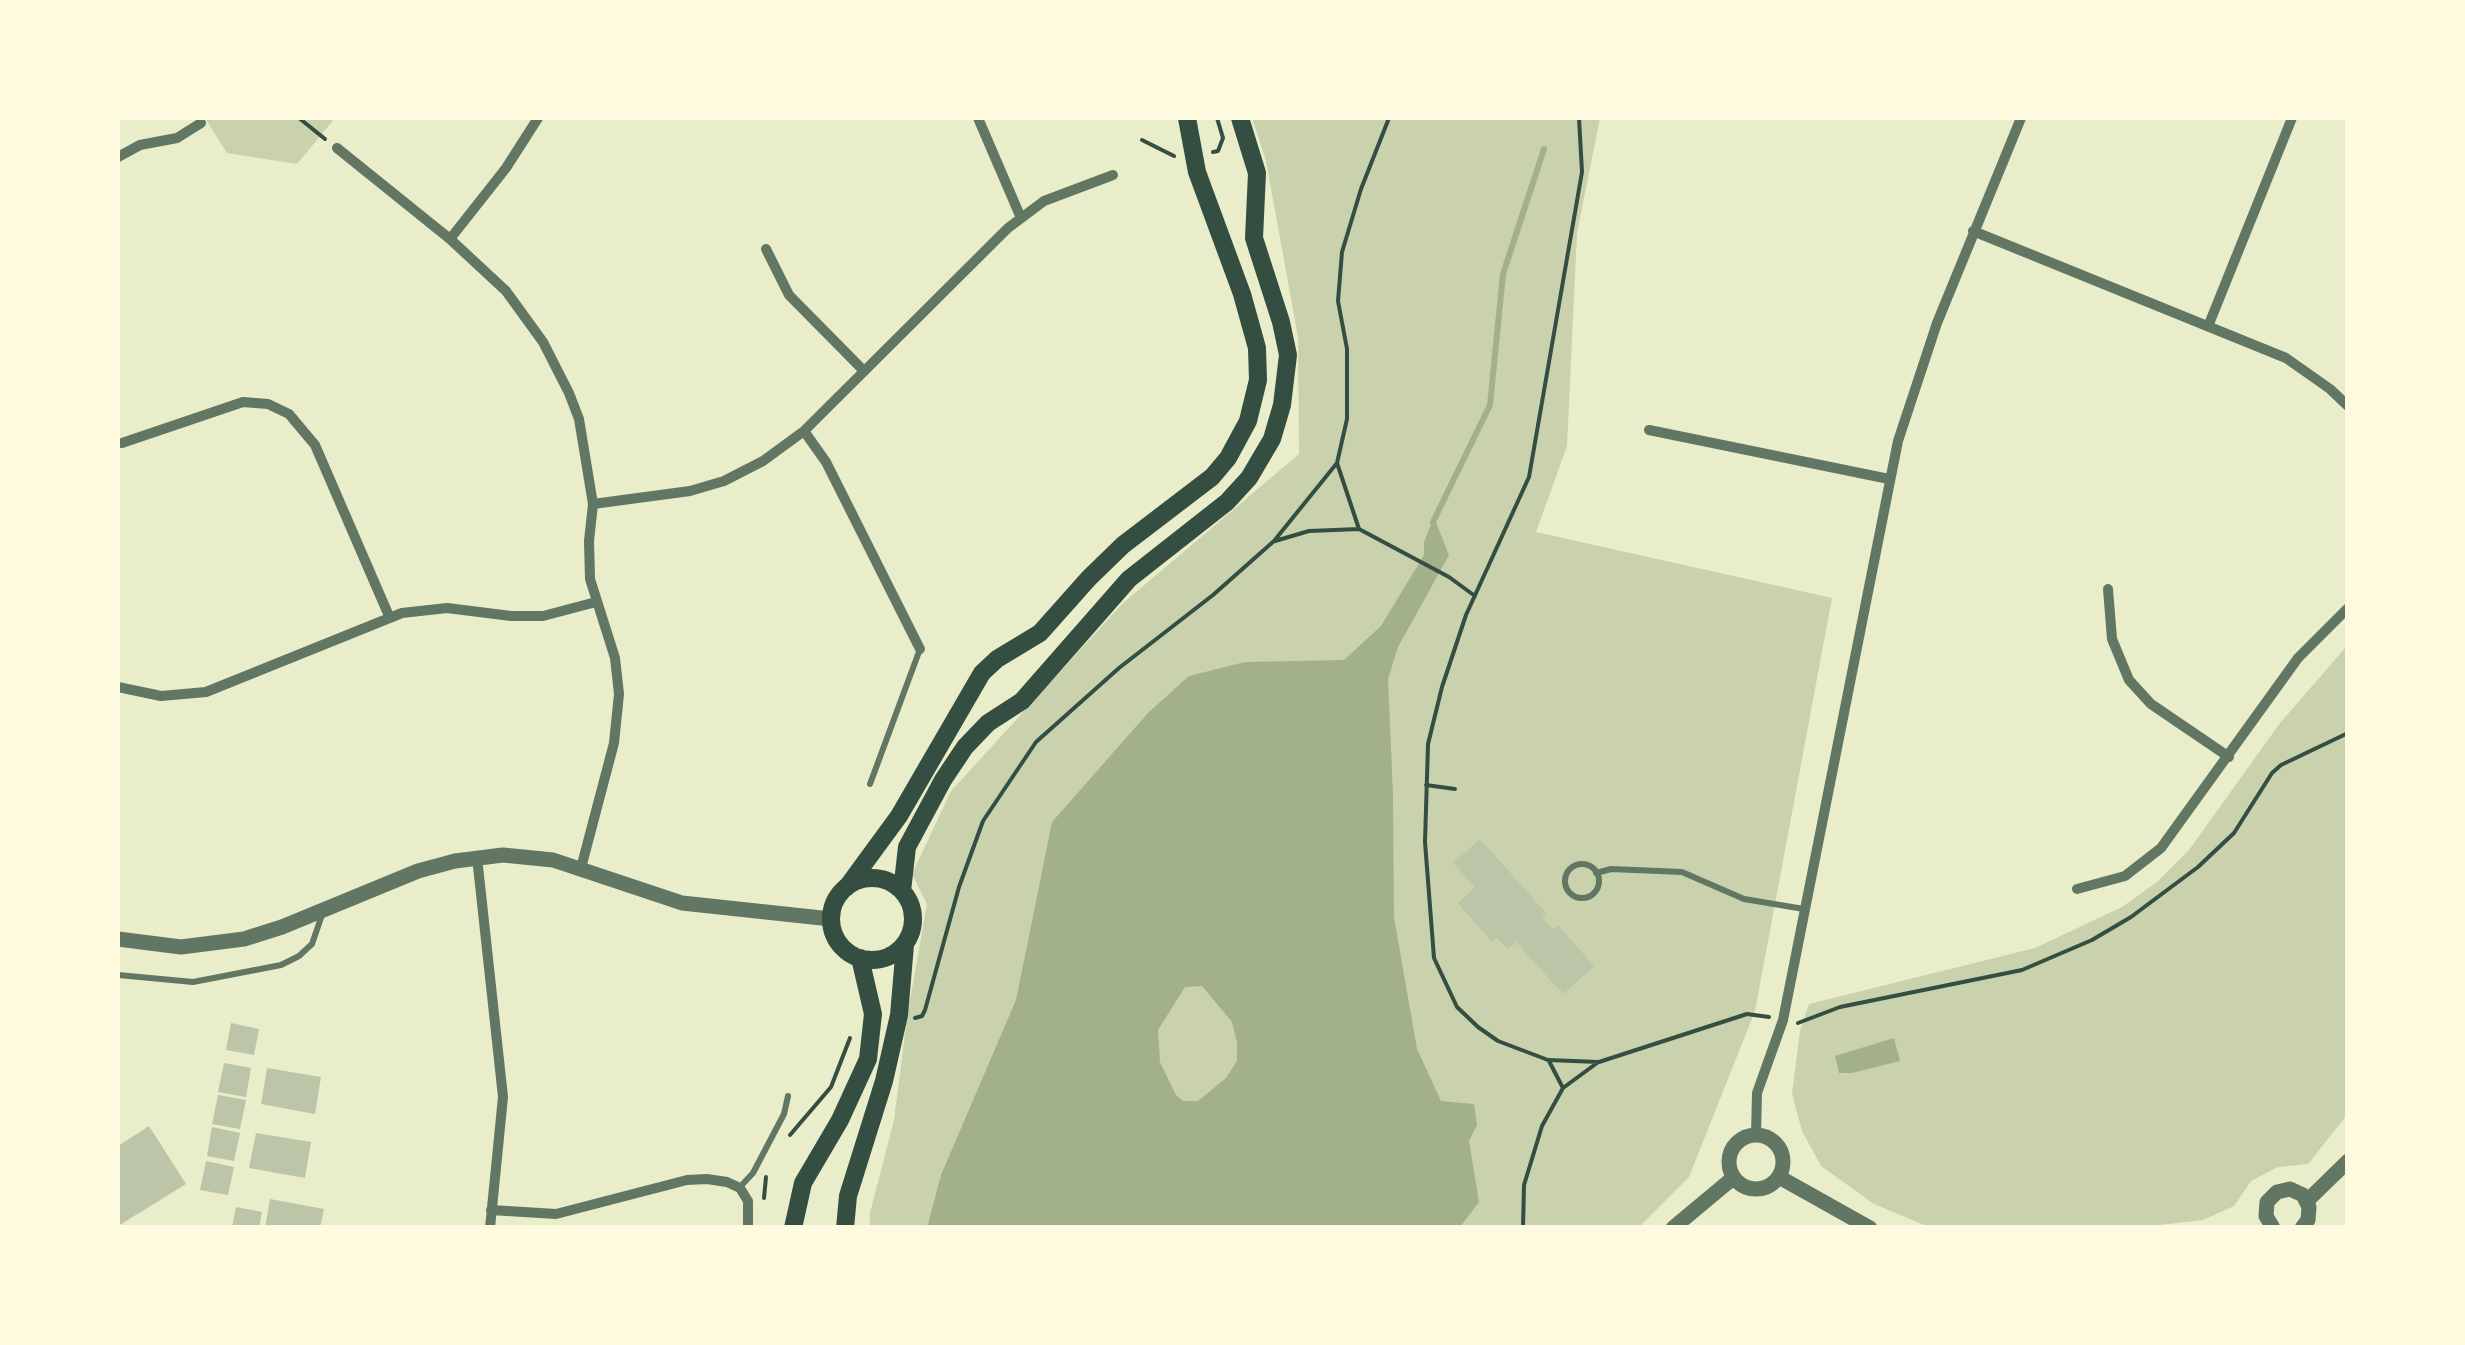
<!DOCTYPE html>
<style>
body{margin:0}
#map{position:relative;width:2465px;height:1345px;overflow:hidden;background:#e9edc9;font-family:Poppins,sans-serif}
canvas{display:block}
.frame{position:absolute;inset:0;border:120px solid #fefae0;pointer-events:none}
</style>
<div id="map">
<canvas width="2465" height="1345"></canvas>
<div class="frame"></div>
</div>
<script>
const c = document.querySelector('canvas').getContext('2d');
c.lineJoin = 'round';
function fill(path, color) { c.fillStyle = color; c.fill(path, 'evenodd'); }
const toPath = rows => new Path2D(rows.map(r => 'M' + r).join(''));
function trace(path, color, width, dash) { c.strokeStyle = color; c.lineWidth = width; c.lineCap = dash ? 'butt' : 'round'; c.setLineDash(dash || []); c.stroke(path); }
const green = toPath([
 [205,118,335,118,297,164,227,153],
 [1252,118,1600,118,1577,233,1567,446,1536,532,1832,598,1755,1011,1689,1177,1638,1228,870,1228,870,1213,894,1120,907,1017,927,904,912,874,951,791,1122,604,1299,454,1298,337,1266,161],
 [2347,646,2347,1115,2308,1164,2278,1167,2251,1181,2234,1206,2203,1220,2132,1228,1929,1227,1874,1204,1821,1166,1802,1131,1792,1094,1800,1031,1809,1004,2035,948,2122,907,2157,882,2189,850,2280,723]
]);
const water = toPath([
 [1434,517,1449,555,1398,647,1388,679,1393,794,1394,917,1417,1049,1441,1101,1474,1104,1477,1125,1469,1141,1479,1202,1460,1227,927,1228,941,1175,1016,1000,1052,822,1148,713,1189,676,1245,662,1344,660,1381,626,1424,555,1424,542],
 [1202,986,1232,1022,1237,1042,1237,1061,1226,1078,1198,1101,1183,1101,1176,1095,1160,1062,1158,1030,1185,987],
 [1894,1038,1900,1061,1852,1073,1839,1073,1835,1056]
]);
const stream = toPath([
 [1433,522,1490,405,1503,274,1544,149]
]);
const building = toPath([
 [1480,839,1546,913,1542,917,1553,929,1558,925,1594,966,1563,994,1516,942,1507,949,1496,937,1492,942,1458,903,1475,887,1453,863],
 [231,1023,259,1029,254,1055,226,1050],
 [224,1063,251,1068,246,1097,218,1092],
 [267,1068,321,1077,315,1114,261,1104],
 [218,1095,246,1100,240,1129,212,1124],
 [149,1126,186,1184,118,1226,118,1146],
 [212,1127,240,1133,234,1161,207,1156],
 [256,1133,311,1142,305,1178,249,1168],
 [206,1161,234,1167,228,1195,200,1190],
 [270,1199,324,1209,320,1228,265,1228],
 [236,1207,262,1212,259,1228,232,1228]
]);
const path = toPath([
 [299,118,325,139],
 [1579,118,1582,172,1529,477,1466,615,1442,687,1428,744,1425,842,1434,958,1457,1007,1478,1027,1498,1041,1548,1060,1599,1062,1747,1014,1769,1017],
 [1142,140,1174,156],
 [1213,152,1218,151,1223,138,1217,118],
 [1337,463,1359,529,1449,577,1475,596],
 [1275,541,1309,531,1359,529],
 [1426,785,1455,789],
 [915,1018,922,1016,925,1010,959,887,983,821,1036,742,1119,668,1213,595,1274,541,1337,463,1347,419,1347,349,1338,301,1342,252,1361,189,1389,118],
 [1798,1023,1840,1007,2022,970,2092,940,2131,917,2198,867,2234,833,2272,773,2281,765,2348,733],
 [1549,1061,1563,1088],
 [790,1135,831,1087,850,1038],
 [764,1198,766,1177],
 [1523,1228,1524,1185,1542,1126,1563,1088,1597,1063]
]);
const service = toPath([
 [870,784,920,649],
 '1565 881a17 17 0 1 1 34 0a17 17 0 1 1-34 0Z',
 [1596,873,1611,869,1682,872,1744,899,1804,909],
 [118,975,193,982,281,965,299,956,312,944,323,912],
 [740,1187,753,1173,784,1114,788,1096]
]);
const minor = toPath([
 [978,118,1021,218],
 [337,148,450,239,506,291,543,342,569,393,579,419,593,504,589,541,590,579,615,658,619,694,614,743,581,868],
 [118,157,140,145,177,138,201,123],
 [1973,231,2286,358,2330,389,2348,406],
 [450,239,506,168,538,118],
 [766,249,789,295,864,371],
 [2209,324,2292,118],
 [1649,430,1889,479],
 [804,431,826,462,920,649],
 [122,443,243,402,268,404,289,414,315,445,389,616],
 [593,504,690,491,724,481,763,461,804,431,1008,228,1044,201,1113,175],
 [2108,589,2112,639,2129,680,2151,704,2229,757],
 [118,687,161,696,206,692,402,613,447,608,511,616,543,616,596,602],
 [477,857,503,1097,490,1228],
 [2077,889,2125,876,2161,848,2298,658,2348,608],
 [1756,1135,1757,1093,1783,1020,1898,441,1937,323,2021,118],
 [491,1210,556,1214,687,1180,707,1179,727,1182,740,1188,748,1201,748,1228]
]);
const tertiary = toPath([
 [118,939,181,947,244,939,282,927,418,871,455,861,503,855,553,860,682,903,831,919],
 '1729 1162a27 27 0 1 1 54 0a27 27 0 1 1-54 0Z',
 [1779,1177,1870,1228],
 [2307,1201,2348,1161],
 [1673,1228,1733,1178],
 [2273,1228,2266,1216,2267,1202,2277,1192,2290,1189,2303,1195,2309,1207,2308,1220,2302,1228]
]);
const secondary = toPath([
 '831 919a41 41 0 1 1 82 0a41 41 0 1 1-82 0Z',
 [847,887,899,816,982,673,997,659,1040,633,1089,578,1123,545,1212,477,1228,458,1248,421,1258,380,1257,348,1242,294,1197,172,1187,118],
 [902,891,907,847,943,780,965,747,988,723,1022,701,1129,579,1227,502,1249,478,1272,439,1282,405,1288,355,1281,322,1254,238,1257,173,1240,118],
 [793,1228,803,1183,840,1120,868,1059,873,1014,860,958],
 [845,1228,848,1196,884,1081,899,1015,905,945]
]);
fill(green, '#cad2ad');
fill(water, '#a3b18a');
trace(stream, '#a3b18a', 6);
fill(building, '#bcc5a7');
trace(path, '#344e41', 4);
trace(service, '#617663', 6);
trace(minor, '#617663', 10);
trace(tertiary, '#617663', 15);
trace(secondary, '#344e41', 18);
</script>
